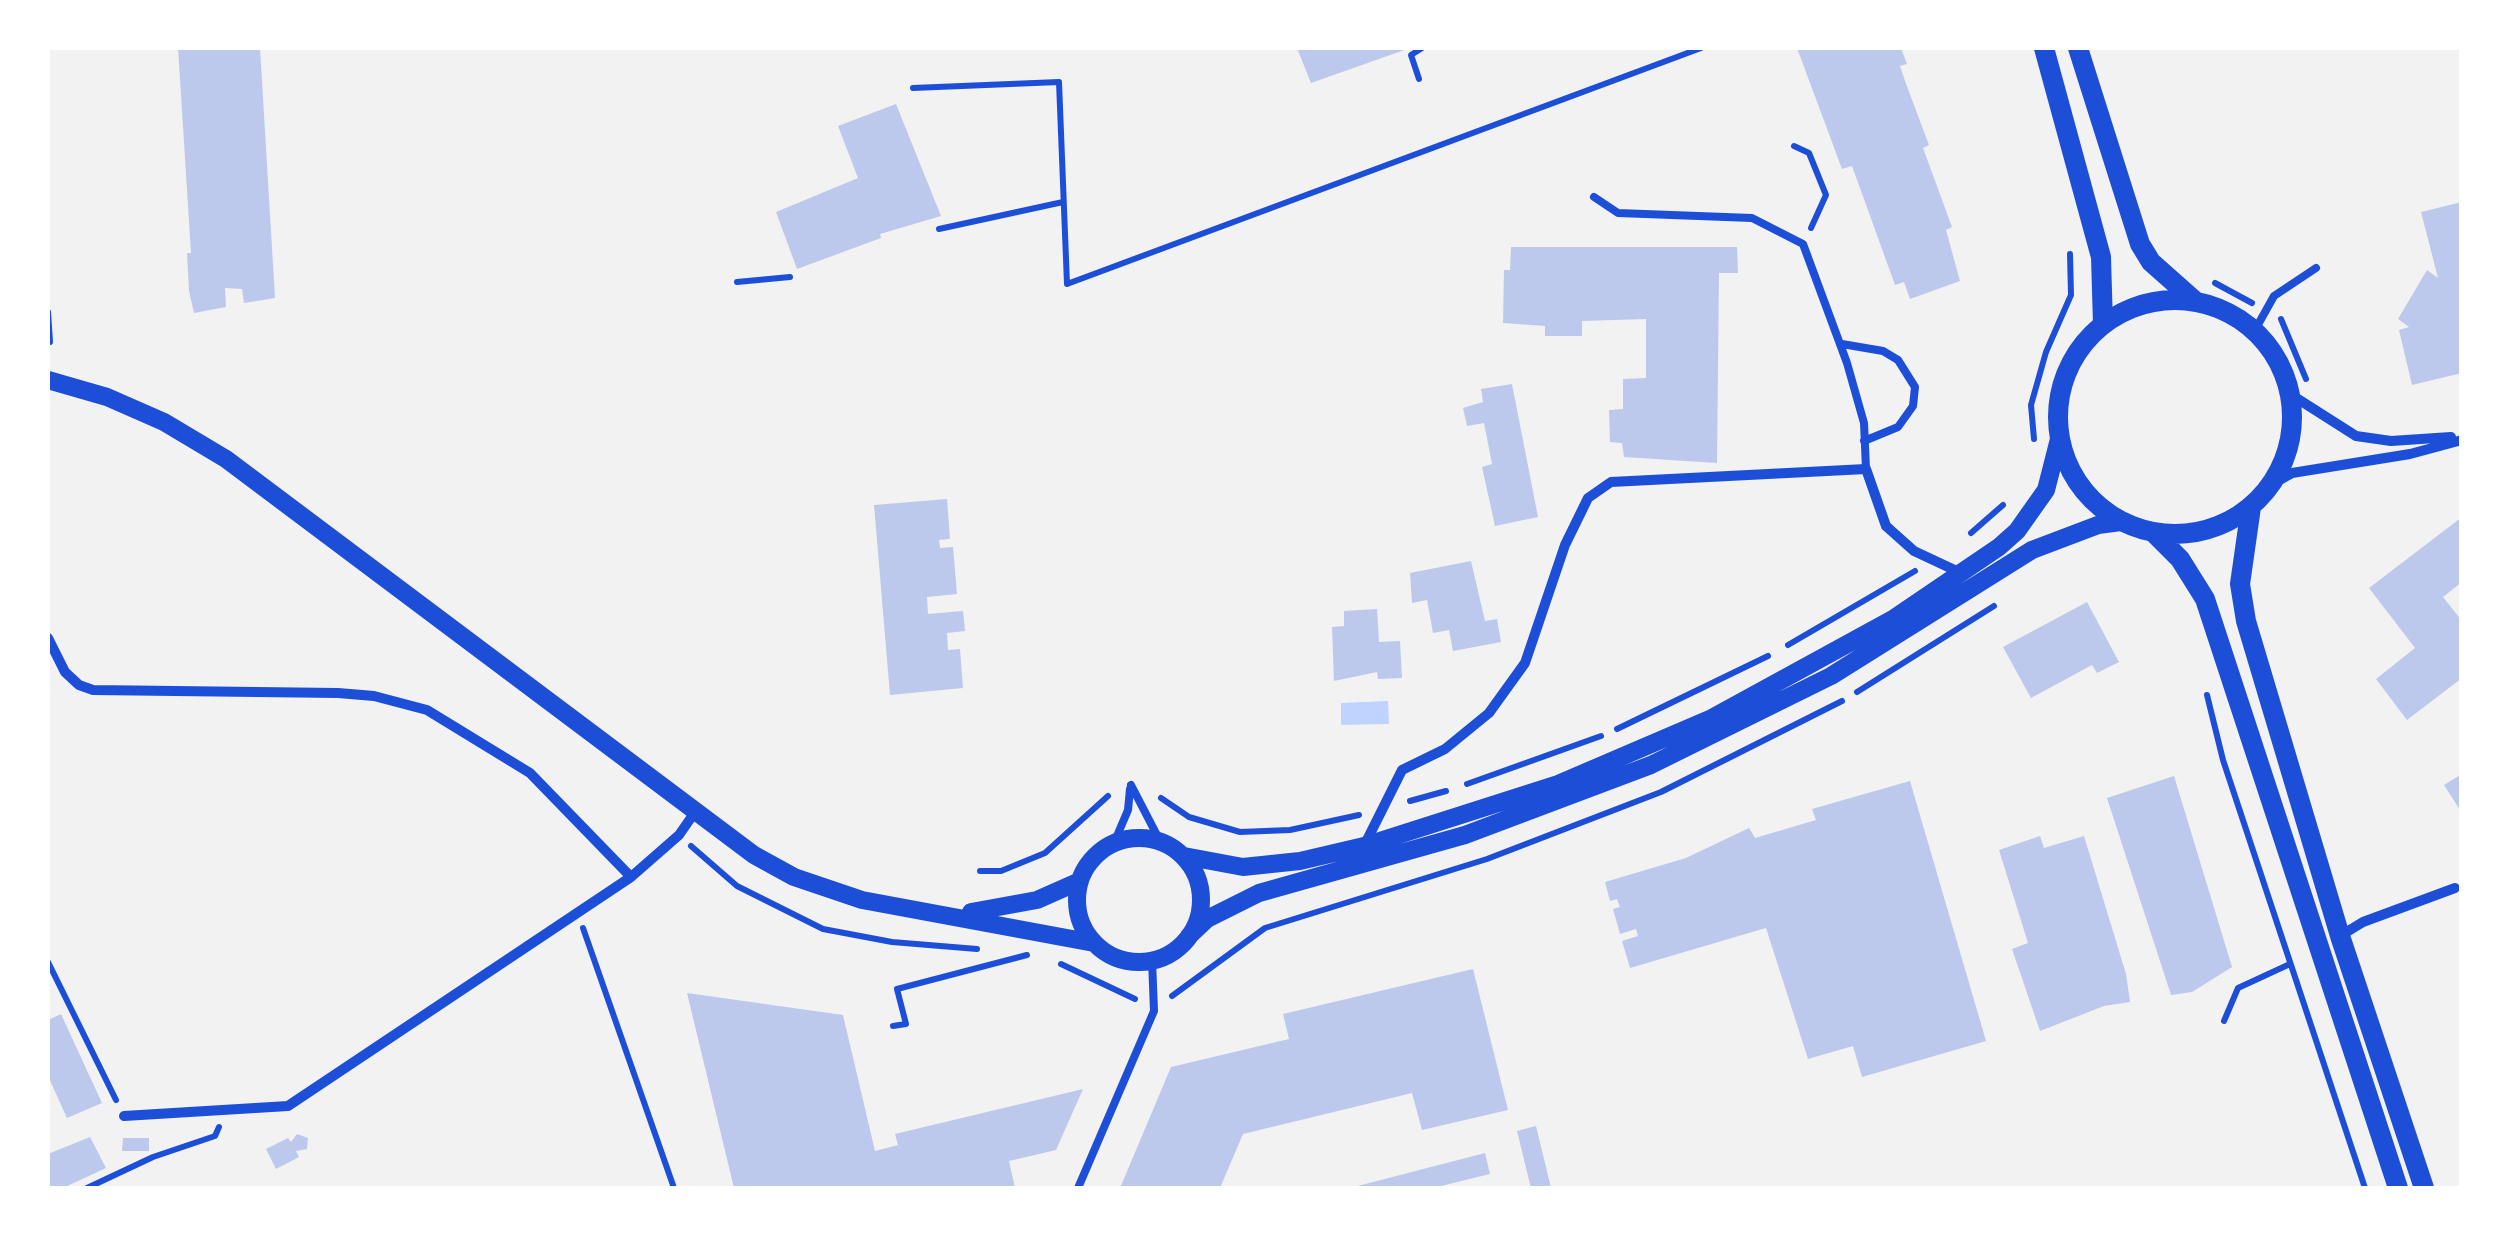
<!DOCTYPE html>
<style>
body{margin:0}
#map{position:relative;width:2509px;height:1236px;overflow:hidden;background:#f2f2f2;font-family:"Fira Sans",sans-serif}
canvas{display:block}
.frame{position:absolute;inset:0;border:50px solid #fff;pointer-events:none}
</style>
<div id="map">
<canvas width="2509" height="1236"></canvas>
<div class="frame"></div>
</div>
<script>
const c = document.querySelector('canvas').getContext('2d');
c.lineJoin = 'round';
function fill(path, color) { c.fillStyle = color; c.fill(path, 'evenodd'); }
const toPath = rows => new Path2D(rows.map(r => 'M' + r).join(''));
function trace(path, color, width, dash) { c.strokeStyle = color; c.lineWidth = width; c.lineCap = dash ? 'butt' : 'round'; c.setLineDash(dash || []); c.stroke(path); }
const water = toPath([
 [1388,701,1389,724,1341,725,1341,703]
]);
const building = toPath([
 [178,48,260,48,275,298,244,303,242,289,225,288,226,307,194,313,189,291,187,253,191,253],
 [1297,48,1410,48,1311,83],
 [1797,48,1901,48,1907,64,1900,66,1905,81,1929,145,1923,148,1952,227,1946,230,1960,281,1910,299,1904,282,1895,285,1852,166,1842,169],
 [896,104,941,216,880,234,881,238,797,269,776,212,858,178,838,126],
 [2462,202,2462,373,2412,385,2399,330,2409,327,2398,319,2427,270,2438,278,2421,212],
 [1511,247,1737,247,1738,273,1719,273,1717,463,1624,457,1622,443,1610,442,1609,410,1623,409,1623,379,1646,378,1646,319,1582,321,1582,336,1545,336,1545,326,1503,323,1504,270,1510,270],
 [1512,384,1538,517,1495,526,1482,467,1492,464,1484,423,1467,426,1463,408,1483,402,1481,389],
 [947,499,950,539,939,540,940,548,953,547,957,594,927,597,928,614,963,611,965,631,947,633,948,650,960,649,963,688,890,695,874,505],
 [2462,517,2462,582,2443,597,2462,621,2462,678,2407,720,2376,679,2415,648,2369,588],
 [1471,561,1485,621,1497,619,1501,642,1453,651,1449,630,1433,633,1427,600,1412,603,1410,573],
 [2087,602,2119,662,2097,673,2092,665,2031,698,2003,647],
 [1377,609,1379,642,1400,641,1402,678,1378,679,1377,672,1334,681,1332,627,1344,626,1344,611],
 [2462,774,2462,813,2444,785],
 [2174,776,2232,967,2192,992,2171,995,2107,798],
 [1910,781,1986,1041,1862,1077,1853,1046,1808,1059,1766,928,1630,968,1622,941,1638,936,1636,929,1620,934,1613,909,1620,907,1617,899,1610,901,1605,882,1686,858,1749,828,1755,838,1816,820,1812,809],
 [2040,836,2044,848,2084,836,2126,974,2130,1002,2104,1006,2040,1031,2012,949,2028,943,1999,850],
 [1473,969,1508,1110,1422,1130,1412,1093,1243,1134,1220,1188,1120,1188,1171,1067,1289,1039,1283,1014],
 [687,993,843,1015,875,1151,898,1145,895,1134,1083,1089,1056,1150,1009,1161,1015,1188,734,1188],
 [61,1014,102,1103,67,1118,48,1076,48,1020],
 [1536,1126,1551,1188,1531,1188,1517,1131],
 [297,1134,308,1138,307,1149,296,1151,299,1157,276,1169,266,1149,288,1138,291,1142],
 [90,1137,106,1168,63,1188,48,1188,48,1154],
 [123,1138,149,1138,149,1151,122,1151],
 [1485,1153,1490,1174,1433,1188,1350,1188]
]);
const path = toPath([
 [1419,79,1411,55,1422,48],
 [913,88,1059,82,1067,284,1701,48],
 [1794,146,1809,153,1826,195,1811,228],
 [939,229,1063,202],
 [737,282,790,277],
 [2215,283,2252,303],
 [48,312,50,342],
 [2281,319,2306,379],
 [2034,439,2031,405,2046,352,2071,295,2070,254],
 [1971,533,2003,505],
 [1788,645,1915,571],
 [1857,692,1994,606],
 [2207,695,2223,760,2365,1188],
 [1617,729,1768,656],
 [1467,784,1601,736],
 [1161,798,1189,817,1240,832,1290,830,1359,815],
 [1410,801,1446,791],
 [691,846,737,886,823,929,892,942,977,949],
 [980,871,1001,871,1045,853,1108,796],
 [583,928,674,1188],
 [48,962,116,1100],
 [1061,964,1135,999],
 [1172,996,1265,928,1487,859,1661,792,1842,701],
 [2224,1021,2238,988,2290,964],
 [893,1026,906,1024,897,989,1027,955],
 [87,1188,153,1157,215,1136,219,1127]
]);
const service = toPath([
 [1594,197,1618,213,1752,218,1803,244,1847,363,1864,423,1866,469],
 [2255,330,2274,296,2316,268],
 [1842,344,1883,351,1898,360,1915,387,1913,406,1898,427,1864,441],
 [1131,785,1160,841],
 [1114,843,1128,810,1130,789],
 [1078,1188,1154,1011,1152,960]
]);
const minor = toPath([
 [2290,394,2356,436,2391,441,2451,437],
 [2272,484,2292,473,2410,454,2462,440],
 [48,638,65,672,79,685,93,690,338,693,374,696,427,710,530,773,631,877],
 [1364,846,1402,770,1445,749,1489,713,1525,663,1565,545,1588,498,1611,482,1866,469,1886,526,1914,551,1961,573],
 [2340,936,2363,922,2455,888],
 [124,1116,288,1106,631,877,679,835,695,812]
]);
const tertiary = toPath([
 [48,380,107,397,164,422,226,459,754,855,794,877,862,900,1094,943],
 '1077 900a62 62 0 1 1 124 0a62 62 0 1 1-124 0Z',
 [1184,856,1243,867,1300,861,1364,846,1558,784,1712,718,1893,619,1999,547,2017,531,2046,490,2059,439],
 [971,912,1037,900,1080,881],
 [1189,936,1207,919,1259,893,1465,835,1651,765,1831,676,2032,550,2098,525,2121,522]
]);
const secondary = toPath([
 [2044,48,2101,257,2103,325],
 [2078,48,2140,244,2151,262,2195,301],
 '2058 417a117 117 0 1 1 234 0a117 117 0 1 1-234 0Z',
 [2251,507,2240,584,2246,621,2340,936,2424,1188],
 [2154,533,2180,559,2205,599,2398,1188]
]);
fill(water, '#bfd3fe');
fill(building, '#bdc9ec');
trace(path, '#1d4ed8', 6);
trace(service, '#1d4ed8', 8);
trace(minor, '#1d4ed8', 10);
trace(tertiary, '#1d4ed8', 18);
trace(secondary, '#1d4ed8', 20);
</script>
